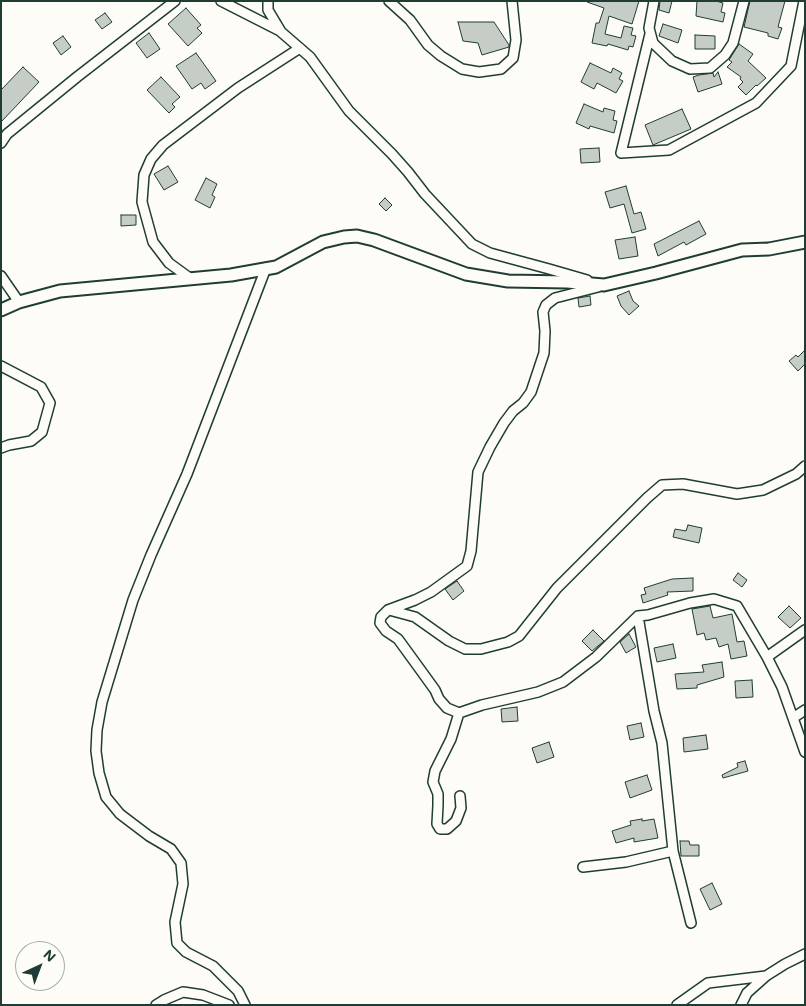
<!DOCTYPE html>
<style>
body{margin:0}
#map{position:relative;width:806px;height:1006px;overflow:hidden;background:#fdfcf7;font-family:Mali,sans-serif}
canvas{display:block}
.frame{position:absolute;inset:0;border:2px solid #1f3d34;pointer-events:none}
.north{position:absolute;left:15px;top:941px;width:50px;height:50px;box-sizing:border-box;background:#fdfcf7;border:1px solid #a4b0a9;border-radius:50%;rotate:43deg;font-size:14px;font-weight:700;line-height:20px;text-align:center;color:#1f3d34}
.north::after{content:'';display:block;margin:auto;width:18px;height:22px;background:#1f3d34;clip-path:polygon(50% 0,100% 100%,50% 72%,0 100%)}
</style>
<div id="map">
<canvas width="806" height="1006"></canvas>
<div class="frame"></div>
<div class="north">N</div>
</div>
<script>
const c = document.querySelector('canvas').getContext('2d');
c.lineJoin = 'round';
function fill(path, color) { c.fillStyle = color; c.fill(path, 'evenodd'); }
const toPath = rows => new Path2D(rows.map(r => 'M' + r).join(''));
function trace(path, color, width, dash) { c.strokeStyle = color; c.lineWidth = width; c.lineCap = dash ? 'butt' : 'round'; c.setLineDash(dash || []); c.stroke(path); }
const building = toPath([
 [588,1,639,1,632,24,609,16,605,34,621,38,624,26,633,28,631,35,636,36,633,47,629,46,628,50,608,44,607,46,592,43,596,23,599,23,604,8,587,2,588,1],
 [660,1,672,1,669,13,659,10,660,1],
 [697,1,716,1,723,3,721,12,725,13,723,22,696,16,697,1],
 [750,1,785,1,778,27,782,28,778,39,768,36,768,33,744,27,750,1],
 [186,8,201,25,197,28,202,33,188,46,168,24,186,8],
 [105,13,112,22,102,29,95,20,105,13],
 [458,22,494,22,509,45,509,47,482,55,478,43,463,41,458,22],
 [663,24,682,30,678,43,659,36,663,24],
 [149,33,160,49,147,58,136,43,149,33],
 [695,35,715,36,715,49,695,49,695,35],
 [63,36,71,47,61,55,53,43,63,36],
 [739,44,753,54,748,61,766,78,757,86,756,85,746,95,738,87,743,82,740,79,741,77,727,67,732,62,729,60,739,44],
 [196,53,216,81,205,89,201,83,192,89,176,66,196,53],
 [590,63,611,73,613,68,622,73,619,79,623,81,616,93,597,83,594,89,581,82,590,63],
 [23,67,39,82,1,122,1,90,23,67],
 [718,72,722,84,698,92,693,77,699,75,713,73,714,77,718,72],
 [161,77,180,97,172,104,175,107,169,113,147,90,161,77],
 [584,104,603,112,604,108,615,111,613,120,617,121,614,133,590,126,589,129,576,123,584,104],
 [682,109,691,129,653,145,645,125,682,109],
 [599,148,600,162,581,163,580,149,599,148],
 [168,166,178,182,164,190,154,174,168,166],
 [206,178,217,184,212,195,215,197,210,208,195,200,206,178],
 [626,186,634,214,641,212,646,229,632,233,624,204,610,208,605,192,626,186],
 [385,198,392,205,386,211,379,204,385,198],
 [121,215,136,215,136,225,121,226,121,215],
 [699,221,706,234,686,245,684,242,658,256,654,244,699,221],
 [635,237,638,256,619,259,615,240,635,237],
 [629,291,633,301,639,306,629,315,621,306,617,296,629,291],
 [590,296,591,305,579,307,578,298,590,296],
 [805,350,805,364,798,371,789,361,796,355,798,357,805,350],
 [688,525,702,528,699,543,673,537,675,529,686,531,688,525],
 [738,573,747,580,742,587,733,580,738,573],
 [693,578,693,591,667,592,668,595,643,603,641,595,646,594,644,588,672,579,693,578],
 [457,581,464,591,453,600,445,589,457,581],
 [710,606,713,618,732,614,737,642,744,641,747,656,731,659,728,644,719,647,716,638,706,640,704,633,697,635,692,609,710,606],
 [789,606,801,618,790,628,778,617,789,606],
 [593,630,604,641,592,651,582,641,593,630],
 [629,634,636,647,626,653,620,642,629,634],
 [673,644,676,658,657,662,654,648,673,644],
 [722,662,724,677,697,685,697,688,677,689,675,674,704,672,702,665,722,662],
 [752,680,753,697,736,698,735,681,752,680],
 [517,707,518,721,502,722,501,709,517,707],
 [641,723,644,737,630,740,627,726,641,723],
 [706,735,708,749,684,752,683,738,706,735],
 [549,742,554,757,537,763,532,748,549,742],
 [745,761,748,771,723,778,722,775,738,767,737,763,745,761],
 [647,775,652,790,630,798,625,782,647,775],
 [642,819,642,821,654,819,658,838,634,842,634,838,616,843,612,831,631,825,630,821,642,819],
 [680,841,689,841,690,845,699,845,699,856,681,856,680,841],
 [712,883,722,904,710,910,700,889,712,883]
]);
const street = toPath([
 [221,1,280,31,310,57,349,111,392,154,408,172,425,194,472,244,490,253,549,269,587,280],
 [268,1,268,10,280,30],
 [389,1,410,20,428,45,441,56,462,69,479,72,501,69,513,58,516,40,512,1],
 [654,1,649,28,653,43,672,61,690,69,710,68,725,55,733,43,744,1],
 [650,34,621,153,669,150,756,103,791,66,804,1],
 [1,143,7,134,77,77,175,1],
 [1,276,19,302],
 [191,279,169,263,153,242,142,202,144,175,151,159,163,145,238,88,300,48],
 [598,287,555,298,546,305,543,312,545,331,544,353,531,392,523,403,513,411,504,423,490,447,478,472,471,551,467,566,431,592,415,600,388,610,381,617,380,623,386,631,398,639,422,672,435,690,439,699,447,708,459,713,482,705,538,692,563,682,596,657,638,616,648,615,690,603,714,599,737,606,767,657,782,687,805,752],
 [1,366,41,387,50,403,42,432,31,441,9,445,1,448],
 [389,610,415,617,449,641,465,649,481,649,508,642,519,636,557,588,647,498,662,485,683,484,737,494,763,490,796,474,805,466],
 [638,616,654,711,662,743,673,851,691,923],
 [767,657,805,630],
 [459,713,451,739,435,771,433,782,438,794,438,805,437,824,440,829,447,829,456,821,461,808,460,796],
 [793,718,805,710],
 [583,867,626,862,673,851],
 [156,1005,164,1000,183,992,203,995,229,1005],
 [245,1005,238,991,213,966,186,952,177,943,175,922,183,884,181,863,171,849,149,836,120,814,106,797,99,773,96,751,97,730,102,702,133,600,151,555,187,474,266,268],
 [677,1005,708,983,766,976],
 [741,1005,747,993,766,976,785,964,805,954]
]);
const secondary = toPath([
 [1,310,19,302,60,291,231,275,276,267,323,242,344,237,357,236,374,240,466,274,508,281,567,282,604,285,656,273,742,250,769,249,805,242]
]);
fill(building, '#c6cdc7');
trace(building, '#1f3d34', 1);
trace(street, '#1f3d34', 12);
trace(secondary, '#1f3d34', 15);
trace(street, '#fdfcf7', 9);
trace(secondary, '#fdfcf7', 11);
</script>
